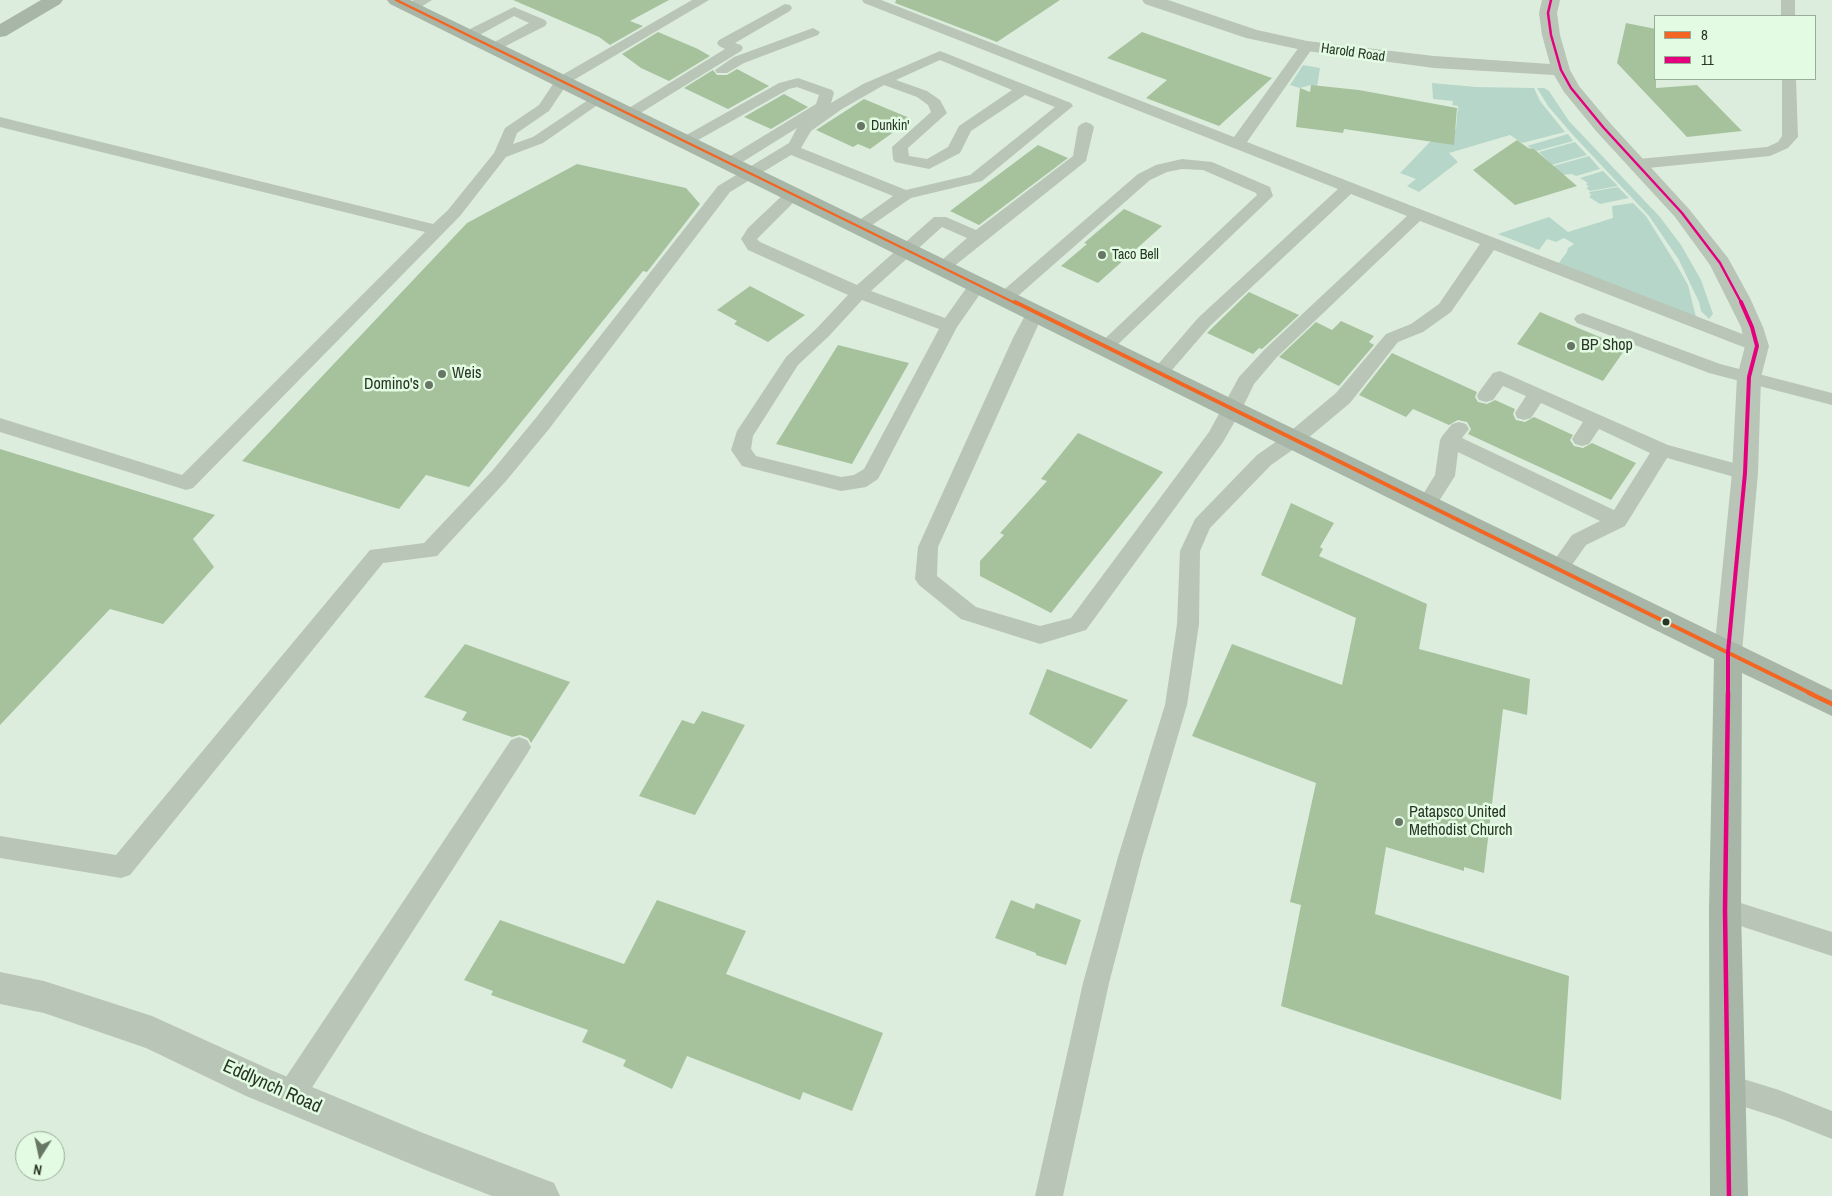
<!DOCTYPE html>
<style>
body{margin:0}
#map{position:relative;width:1832px;height:1196px;overflow:hidden;background:#ddeddd;font-family:"Archivo Narrow",sans-serif}
canvas{display:block}
.legend{position:absolute;left:1654px;top:15px;width:162px;height:65px;box-sizing:border-box;background:#e3fbe3;border:1px solid #99ac97;margin:0;padding:6px 9px;list-style:none;font-size:15px;color:#293625}
.legend li{display:flex;align-items:center;gap:10px;height:25px}
.legend b{width:25px;border:1px solid #99ac97}
.north{position:absolute;left:15px;top:1131px;width:50px;height:50px;box-sizing:border-box;background:#e3fbe3;border:1px solid #99ac97;border-radius:50%;rotate:190deg;font-size:14px;font-weight:700;line-height:20px;text-align:center;color:#293625}
.north::after{content:'';display:block;margin:auto;width:18px;height:22px;background:#687665;clip-path:polygon(50% 0,100% 100%,50% 72%,0 100%)}
</style>
<div id="map">
<canvas width="1832" height="1196"></canvas>
<ul class="legend">
<li><b style="height:6px;background:#f26522"></b>8</li>
<li><b style="height:6px;background:#e5007d"></b>11</li>
</ul>
<div class="north">N</div>
</div>
<script>
const c = document.querySelector('canvas').getContext('2d');
c.lineJoin = 'round';
function fill(path, color) { c.fillStyle = color; c.fill(path, 'evenodd'); }
const toPath = rows => new Path2D(rows.map(r => 'M' + r).join(''));
function trace(path, color, width, dash) { c.strokeStyle = color; c.lineWidth = width; c.lineCap = dash ? 'butt' : 'round'; c.setLineDash(dash || []); c.stroke(path); }
function label(font, color, halo, rows, align = 'center') {
  c.font = font + ' "Archivo Narrow",sans-serif'; c.lineWidth = 5; c.setLineDash([]); c.textBaseline = 'middle'; c.strokeStyle = halo; c.fillStyle = color; for (const [text, x, y, turn = 0] of rows) {
    c.save(); c.translate(x, y); c.rotate((+turn || 0) * Math.PI / 180); c.textAlign = isNaN(turn) ? turn : align; if (halo) c.strokeText(text, 0, 0); c.fillText(text, 0, 0); c.restore();
  }
}
const green = toPath([
 [1303,65,1320,68,1317,87,1311,85,1300,88,1290,85],
 [1432,83,1476,87,1534,88,1540,101,1565,132,1522,143,1510,135,1449,153,1458,162,1419,192,1407,186,1416,179,1400,173,1431,141,1456,129,1458,106,1452,105,1453,101,1433,99],
 [1537,88,1544,88,1549,91,1569,121,1660,217,1681,245,1701,280,1713,314,1709,319,1701,311,1699,302,1679,260,1649,216,1572,134,1548,106],
 [1568,134,1573,141,1537,151,1527,146],
 [1575,142,1587,155,1548,166,1549,162,1539,152],
 [1589,156,1600,169,1576,176,1572,174,1561,175,1550,167],
 [1603,171,1618,186,1590,191,1586,188,1589,187,1586,184,1588,183,1580,178],
 [1618,187,1629,198,1600,204,1589,197,1591,195,1589,192],
 [1633,203,1646,216,1676,264,1688,285,1696,317,1558,264,1567,252,1568,248,1574,244,1564,238,1556,242,1547,239,1539,250,1498,234,1549,217,1568,232,1613,218,1612,206]
]);
const building = toPath([
 [513,0,669,0,630,21,643,26,610,45,599,37],
 [896,0,1060,0,997,42,895,3],
 [1626,23,1656,29,1656,88,1697,85,1742,131,1687,137,1617,63],
 [658,32,698,49,710,56,669,81,641,68,622,54],
 [1142,32,1218,59,1272,78,1219,126,1146,98,1167,80,1107,58],
 [737,69,769,86,728,109,684,88,713,70,717,75,727,75],
 [1311,85,1359,90,1457,108,1454,145,1344,129,1343,133,1296,127,1300,88,1310,92],
 [784,94,808,107,771,129,744,117],
 [864,99,912,119,870,149,858,144,853,147,816,130],
 [1517,140,1528,148,1534,149,1577,186,1515,205,1473,170],
 [1038,145,1068,158,979,225,950,211],
 [577,164,686,188,700,204,647,272,643,271,469,487,426,475,399,509,242,461,467,223],
 [1124,209,1162,226,1098,283,1061,266,1087,244,1084,243],
 [750,286,805,315,768,342,734,324,737,321,717,310],
 [1249,292,1299,315,1262,349,1259,348,1253,354,1207,333],
 [1540,312,1626,348,1603,381,1517,344],
 [1341,321,1374,336,1369,342,1374,345,1339,386,1279,357,1316,322,1332,330],
 [838,345,909,363,852,464,776,444],
 [1392,353,1477,392,1475,397,1478,402,1487,404,1495,400,1515,409,1513,414,1516,420,1525,422,1534,417,1573,435,1570,440,1574,446,1583,448,1592,443,1636,463,1611,500,1468,434,1471,429,1467,422,1458,420,1449,425,1413,409,1406,417,1359,395],
 [1078,433,1163,472,1051,613,980,576,980,561,1004,535,1000,533,1047,481,1041,479],
 [0,449,215,515,193,539,214,567,163,624,110,609,0,725],
 [1291,503,1334,523,1320,547,1323,549,1319,556,1427,604,1419,649,1530,679,1527,715,1503,709,1484,873,1464,867,1464,871,1386,847,1375,914,1569,976,1561,1100,1281,1006,1301,905,1290,902,1316,783,1192,736,1232,644,1342,685,1356,618,1261,575],
 [465,644,570,682,531,743,528,738,520,735,512,737,462,720,467,712,424,697],
 [1047,669,1128,700,1091,749,1029,714],
 [702,711,745,725,695,815,639,796,682,720,694,724],
 [657,900,746,931,726,974,883,1033,852,1111,803,1092,800,1100,687,1056,672,1089,623,1066,626,1060,582,1042,588,1030,491,995,493,991,464,980,500,920,624,964],
 [1011,900,1034,909,1036,903,1081,920,1066,965,1036,955,1036,953,995,938]
]);
const lane = toPath([
 [414,0,432,0,416,10,406,10,404,7,406,4,414,0],
 [692,0,709,0,567,84,549,111,517,133,513,144,533,137,594,96,599,95,604,96,606,99,543,143,506,157,460,216,193,488,186,490,0,432,0,418,182,475,425,232,0,127,0,117,433,224,448,210,494,153,505,128,539,105,557,78,692,0],
 [862,0,881,0,1234,137,1302,43,1312,43,1314,46,1247,142,1763,342,1766,346,1763,350,1757,352,1751,350,1494,250,1451,312,1423,332,1398,342,1350,403,1301,444,1271,465,1210,528,1200,551,1199,624,1187,705,1142,857,1109,983,1063,1196,1035,1196,1083,983,1118,857,1165,705,1177,624,1180,551,1195,519,1257,455,1287,434,1336,393,1386,334,1411,324,1439,304,1480,244,1420,221,1277,357,1254,384,1242,409,1223,442,1086,630,1040,644,961,619,919,585,915,579,918,547,1013,338,1029,308,1035,306,1041,308,1044,312,938,547,937,576,976,607,1040,626,1071,618,1209,432,1239,377,1265,349,1407,216,1351,194,1210,326,1166,377,1160,379,1154,377,1151,373,1154,369,1198,318,1338,189,864,3,862,0],
 [1781,0,1795,0,1795,16,1781,16,1781,0],
 [785,4,790,5,792,8,790,11,735,43,741,45,743,48,741,51,634,117,624,117,621,114,624,111,725,49,719,46,717,43,719,40,785,4],
 [514,7,545,20,547,23,545,26,494,52,489,51,487,48,489,45,529,23,514,16,474,38,464,38,462,35,464,32,514,7],
 [813,28,820,32,818,35,744,63,727,73,717,73,715,70,734,57,813,28],
 [940,51,1071,103,1073,106,982,181,911,198,865,230,853,230,851,226,893,196,791,155,730,192,549,429,506,481,437,556,383,563,130,875,121,878,0,858,0,836,116,855,370,550,424,543,492,471,535,419,718,186,789,143,797,128,736,166,724,166,722,163,724,160,816,104,819,95,797,87,789,89,691,144,681,144,678,141,681,138,779,83,798,78,832,90,834,93,831,103,863,84,940,51],
 [940,60,1012,90,959,126,948,147,927,159,909,156,908,148,947,113,940,100,927,91,896,80,940,60],
 [884,85,917,97,928,105,931,112,892,147,893,159,895,162,929,169,960,153,971,131,1025,95,1055,107,970,175,906,190,801,148,811,131,842,109,884,85],
 [1782,79,1796,79,1798,137,1788,148,1770,156,1638,169,1632,167,1630,164,1632,161,1638,159,1767,147,1778,142,1782,136,1782,79],
 [1086,122,1091,124,1094,127,1086,161,948,271,942,272,936,271,934,267,967,238,942,227,871,291,945,318,972,280,978,279,984,280,987,284,957,327,878,479,866,487,841,491,742,466,731,450,737,431,786,357,817,328,848,295,748,250,741,239,748,228,787,191,799,191,801,194,799,197,757,239,760,242,857,285,934,217,946,217,976,230,1073,156,1078,127,1081,124,1086,122],
 [862,300,939,329,864,469,854,475,841,477,756,456,751,449,753,436,798,365,829,336,862,300],
 [1182,159,1212,162,1270,187,1273,196,1111,351,1105,353,1099,351,1096,347,1257,195,1256,193,1203,170,1182,169,1167,172,1150,180,1011,302,1005,304,999,302,996,298,999,294,1138,174,1156,165,1182,159],
 [1583,313,1720,364,1832,393,1832,405,1709,373,1577,323,1574,319,1577,315,1583,313],
 [1500,371,1668,445,1752,468,1755,473,1752,478,1745,480,1667,458,1625,526,1586,545,1565,575,1558,577,1551,575,1548,569,1572,535,1600,521,1458,452,1455,476,1434,509,1427,511,1420,509,1417,504,1435,475,1440,440,1443,435,1452,424,1459,422,1466,424,1469,429,1462,438,1614,510,1650,453,1599,429,1589,444,1582,446,1575,444,1572,439,1583,422,1541,403,1531,418,1524,420,1517,418,1515,413,1526,396,1503,386,1493,400,1486,402,1479,400,1477,396,1479,392,1493,373,1500,371],
 [519,737,527,740,531,747,527,754,300,1106,290,1110,280,1106,276,1096,280,1086,511,740,519,737],
 [1725,898,1832,932,1832,956,1716,918,1712,910,1716,902,1725,898],
 [1727,1074,1779,1090,1832,1111,1832,1139,1779,1118,1717,1098,1713,1088,1717,1078,1727,1074]
]);
const street = toPath([
 [1142,0,1168,0,1257,30,1307,41,1434,56,1550,64,1542,35,1539,13,1542,0,1560,0,1557,13,1560,35,1570,70,1579,86,1610,123,1689,209,1728,258,1750,298,1763,327,1769,346,1761,377,1758,473,1742,652,1738,660,1728,663,1718,660,1714,652,1732,473,1737,377,1745,346,1741,327,1710,265,1675,217,1596,131,1564,92,1554,75,1434,68,1307,51,1246,38,1145,4,1142,0],
 [0,972,44,981,152,1016,271,1070,423,1133,554,1183,560,1196,492,1196,423,1169,246,1096,146,1048,44,1013,0,1004,0,972]
]);
const secondary = toPath([
 [41,0,63,0,60,4,6,36,0,37,0,24,41,0],
 [387,0,410,0,1832,690,1832,716,1742,673,1741,910,1748,1196,1710,1196,1709,910,1714,659,390,4,387,0]
]);
const bus1Far2 = toPath([
 [396,0,1017,304]
]);
const bus1Far1 = toPath([
 [1015,302,1812,694]
]);
const bus1 = toPath([
 [1809,693,1832,704]
]);
const bus2Far2 = toPath([
 [1551,0,1548,13,1551,35,1561,70,1571,88,1603,127,1682,213,1720,263,1742,304]
]);
const bus2Far1 = toPath([
 [1728,694,1728,652,1745,473,1749,377,1757,346,1752,327,1741,302]
]);
const bus2 = toPath([
 [1728,693,1725,910,1729,1196]
]);
const markers = [
 [861,126,5,"#687665"],
 [1102,255,5,"#687665"],
 [1571,346,5,"#687665"],
 [442,374,5,"#687665"],
 [429,385,5,"#687665"],
 [1666,622,4.5,"#293625"],
 [1399,822,5,"#687665"]
];
const farStreetnames = [
 ["Harold Road",1353,53,8]
];
const farPoinames = [
 ["Dunkin'",871,126],
 ["Taco Bell",1112,255]
];
const poiNames = [
 ["BP Shop",1581,346],
 ["Weis",452,374],
 ["Domino's",419,385,"right"],
 ["Patapsco United",1409,813],
 ["Methodist Church",1409,831]
];
const nearStreetnames = [
 ["Eddlynch Road",272,1087,24]
];
fill(green, '#b6d6c9');
fill(building, '#a6c29d');
fill(lane, '#b8c5b7');
fill(street, '#b8c5b7');
fill(secondary, '#a8b6a7');
trace(bus1Far2, '#f26522', 2.5);
trace(bus1Far1, '#f26522', 4);
trace(bus1, '#f26522', 4.5);
trace(bus2Far2, '#e5007d', 2.5);
trace(bus2Far1, '#e5007d', 4);
trace(bus2, '#e5007d', 4.5);
for (const [x, y, r, color] of markers) { const dot = new Path2D(); dot.arc(x, y, r, 0, 2 * Math.PI); c.fillStyle = color; c.fill(dot); trace(dot, '#e3fbe3', 2); }
label('14px', '#293625', '#e3fbe3', farStreetnames);
label('14px', '#293625', '#e3fbe3', farPoinames, 'left');
label('16px', '#293625', '#e3fbe3', poiNames, 'left');
label('19px', '#293625', '#e3fbe3', nearStreetnames);
</script>
